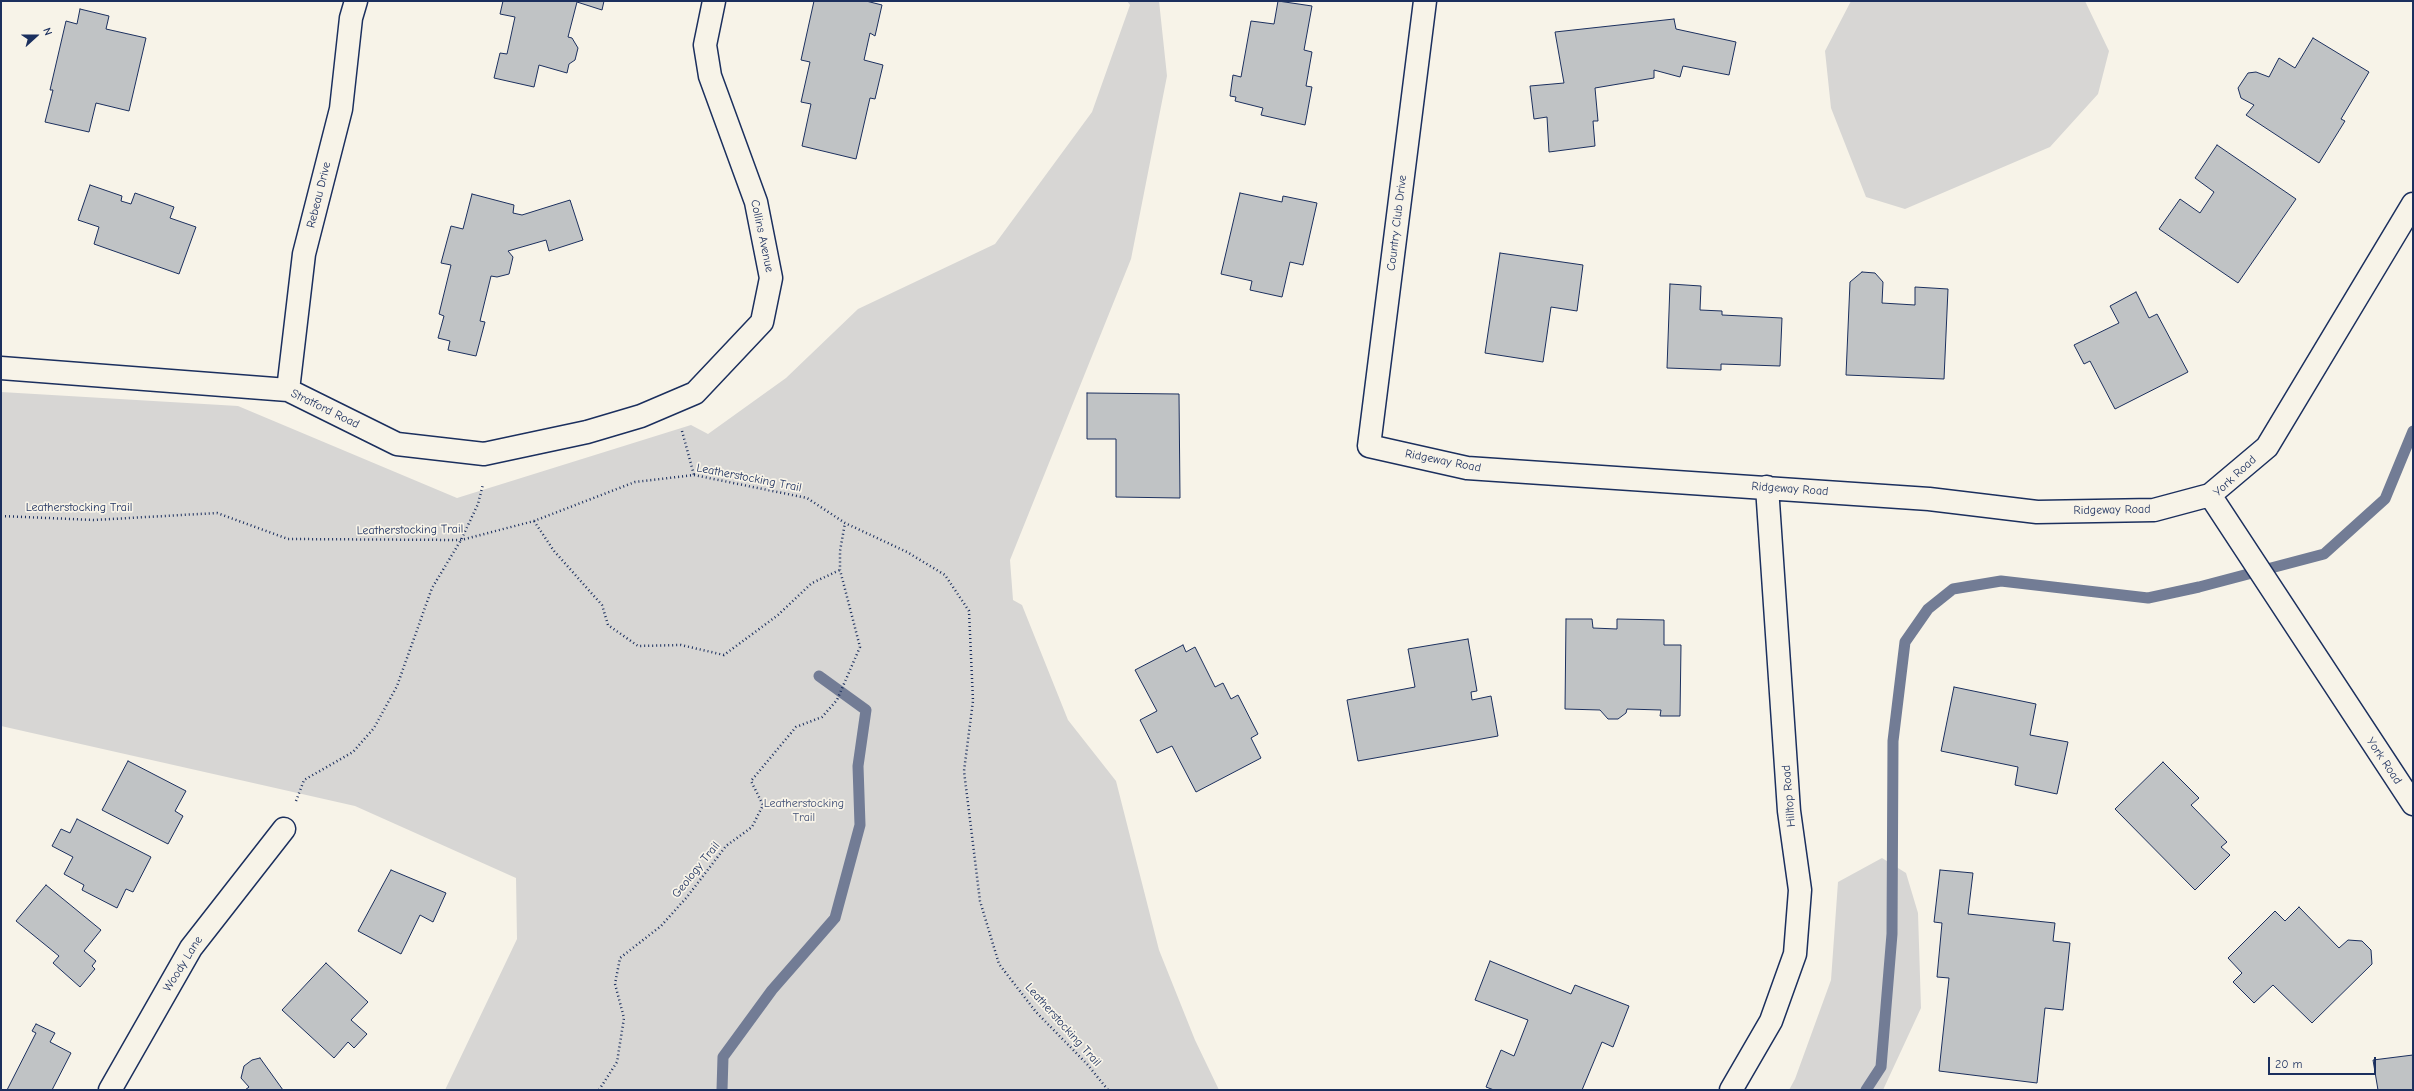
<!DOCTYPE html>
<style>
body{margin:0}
#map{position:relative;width:2414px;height:1091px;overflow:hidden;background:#f7f3e8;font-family:"Comic Neue",sans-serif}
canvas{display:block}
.frame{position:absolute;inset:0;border:2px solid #1b2f5e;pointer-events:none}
.north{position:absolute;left:16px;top:16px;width:40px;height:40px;-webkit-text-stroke:3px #f7f3e8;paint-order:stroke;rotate:69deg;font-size:11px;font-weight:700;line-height:16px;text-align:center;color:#1b2f5e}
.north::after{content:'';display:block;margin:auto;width:14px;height:18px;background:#1b2f5e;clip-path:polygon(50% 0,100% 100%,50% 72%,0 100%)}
.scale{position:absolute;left:2268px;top:1057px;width:108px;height:18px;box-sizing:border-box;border:2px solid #1b2f5e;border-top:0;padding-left:5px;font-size:12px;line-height:14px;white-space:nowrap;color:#1b2f5e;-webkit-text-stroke:3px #f7f3e8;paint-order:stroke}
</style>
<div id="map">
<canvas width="2414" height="1091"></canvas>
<div class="frame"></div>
<div class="north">N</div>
<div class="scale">20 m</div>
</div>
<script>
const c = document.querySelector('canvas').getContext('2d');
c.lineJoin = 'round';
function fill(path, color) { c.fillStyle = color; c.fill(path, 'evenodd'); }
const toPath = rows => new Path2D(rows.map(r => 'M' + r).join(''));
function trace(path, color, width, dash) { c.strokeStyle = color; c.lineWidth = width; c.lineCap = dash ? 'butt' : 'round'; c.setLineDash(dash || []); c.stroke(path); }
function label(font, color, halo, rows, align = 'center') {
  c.font = font + ' "Comic Neue",sans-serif'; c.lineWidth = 3.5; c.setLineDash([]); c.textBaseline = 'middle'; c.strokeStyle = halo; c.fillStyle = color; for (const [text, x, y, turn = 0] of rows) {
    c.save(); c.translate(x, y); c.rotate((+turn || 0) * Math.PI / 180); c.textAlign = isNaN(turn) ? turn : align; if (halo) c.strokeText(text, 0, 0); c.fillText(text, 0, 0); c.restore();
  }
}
const green = toPath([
 [1127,1,1159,1,1167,76,1131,259,1010,560,1013,600,1022,605,1068,720,1116,781,1159,950,1195,1040,1219,1090,445,1090,517,939,516,878,355,806,1,726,1,392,238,406,457,498,691,425,708,434,786,378,858,309,995,244,1092,112,1130,5],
 [1851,1,2085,1,2109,51,2098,94,2050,147,1905,209,1866,197,1831,108,1825,51],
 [1882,858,1906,873,1918,913,1921,1008,1883,1090,1789,1090,1795,1079,1831,980,1838,882]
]);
const stream = toPath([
 [722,1090,723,1057,772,990,835,918,860,825,858,766,866,710,819,676],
 [1866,1090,1881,1067,1892,934,1893,741,1905,642,1928,609,1953,589,2001,581,2148,598,2199,587,2324,554,2385,499,2413,431]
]);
const building = toPath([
 [503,1,604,1,602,10,577,2,568,37,572,38,578,48,575,60,569,64,567,73,539,65,534,87,494,78,500,53,507,54,515,17,500,14,503,1],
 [814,1,866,1,882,5,875,36,870,33,864,60,883,65,875,99,870,98,856,159,802,146,811,104,801,102,810,62,801,60,814,1],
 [1278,1,1312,6,1304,50,1312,52,1306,86,1312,87,1305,125,1261,115,1263,108,1235,101,1236,97,1230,96,1233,75,1241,77,1251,21,1274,24,1278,1],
 [80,9,109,16,106,29,146,38,129,111,96,103,89,132,45,122,53,90,50,90,66,21,77,24,80,9],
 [1674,19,1676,29,1736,42,1729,75,1683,66,1680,77,1654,70,1654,78,1595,88,1598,121,1593,121,1595,146,1549,152,1547,117,1534,119,1530,86,1564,83,1555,32,1674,19],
 [2313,38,2369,72,2341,119,2345,121,2319,163,2246,115,2254,105,2241,98,2238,88,2248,73,2256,72,2269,77,2279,58,2295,68,2313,38],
 [2217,145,2296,199,2238,283,2159,229,2180,199,2200,213,2214,192,2195,178,2217,145],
 [90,185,122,196,121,201,131,204,135,193,174,207,170,218,196,227,179,274,94,244,99,227,78,220,90,185],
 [1240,193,1282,202,1283,196,1317,203,1303,265,1290,262,1282,297,1250,290,1252,281,1221,274,1240,193],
 [472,194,514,205,513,213,522,215,570,200,583,240,549,251,546,240,508,251,513,257,509,274,497,277,491,276,480,321,485,322,476,356,448,350,450,341,438,338,444,316,439,314,451,265,441,263,451,226,463,229,472,194],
 [1500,253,1583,265,1577,311,1551,307,1543,362,1485,353,1500,253],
 [1862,272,1875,273,1883,282,1882,303,1915,305,1915,287,1948,289,1944,379,1846,375,1850,282,1862,272],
 [1670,284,1701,286,1700,310,1722,311,1722,315,1782,318,1780,366,1721,364,1721,370,1667,368,1670,284],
 [2136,292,2149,318,2157,314,2188,372,2115,409,2090,361,2084,364,2074,345,2119,323,2110,306,2136,292],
 [1087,393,1179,394,1180,498,1116,497,1116,439,1087,439,1087,393],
 [1566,619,1592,619,1593,628,1617,629,1617,619,1664,620,1664,645,1681,645,1680,716,1660,716,1661,710,1627,709,1626,713,1618,719,1608,719,1600,710,1565,709,1566,619],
 [1468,639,1477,691,1471,692,1472,700,1491,696,1498,736,1358,761,1347,700,1415,687,1408,649,1468,639],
 [1183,645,1186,652,1195,647,1215,687,1223,683,1231,699,1238,695,1258,734,1251,738,1261,758,1196,792,1172,746,1157,753,1140,720,1157,711,1135,670,1183,645],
 [1954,687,2036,704,2030,735,2068,742,2057,794,2015,785,2018,767,1941,751,1954,687],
 [128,761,186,791,175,811,183,816,168,844,102,810,128,761],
 [2163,762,2199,798,2191,805,2227,842,2221,847,2230,855,2195,890,2115,809,2163,762],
 [77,819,151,857,133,892,126,889,117,908,82,890,84,885,64,874,73,857,52,846,61,829,70,833,77,819],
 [391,870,446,893,433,922,420,915,401,954,358,931,391,870],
 [1940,870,1973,873,1968,914,2055,923,2053,941,2070,943,2063,1010,2045,1008,2037,1083,1939,1071,1949,978,1937,977,1942,923,1934,922,1940,870],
 [46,885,101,930,84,951,96,961,92,966,95,969,80,987,53,963,59,956,16,921,46,885],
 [2299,907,2339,948,2348,940,2362,941,2371,950,2372,964,2312,1023,2273,985,2254,1003,2233,982,2242,973,2228,958,2275,911,2285,921,2299,907],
 [1490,961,1571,994,1575,985,1629,1006,1613,1047,1602,1042,1582,1090,1494,1090,1486,1087,1501,1050,1514,1056,1528,1020,1475,1000,1490,961],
 [326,963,368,1002,351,1020,367,1034,354,1048,348,1042,334,1058,282,1010,326,963],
 [36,1024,55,1033,50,1042,71,1053,52,1090,7,1090,36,1033,32,1031,36,1024],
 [2413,1055,2413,1090,2378,1090,2373,1060,2413,1055],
 [260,1058,283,1090,245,1090,249,1087,241,1078,244,1066,252,1060,260,1058]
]);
const path = toPath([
 [682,431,694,475],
 [1,516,94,520,217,513,288,539,461,540,534,521,635,482,694,475,807,498,845,523,907,552,945,575,969,611,973,701,964,771,980,901,999,964,1036,1012,1087,1064,1108,1090],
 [534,521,554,551,602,605,608,625,638,646,681,645,724,655,778,615,812,583,840,570],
 [296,801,304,780,353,752,374,728,397,686,432,588,461,540,478,504,483,484],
 [599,1090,617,1062,624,1018,615,984,620,958,661,926,687,897,726,846,752,827,763,805,751,781,796,727,822,717,837,700,860,647,840,570,840,551,845,523]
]);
const street = toPath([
 [1425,1,1369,446,1467,468,1929,499,2037,512,2154,510,2210,495,2267,447,2413,204],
 [1,368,288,390,397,444,484,454,587,432,641,416,695,393,762,322,771,278,756,202,710,76,705,45,714,1],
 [288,390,304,254,341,109,351,18,356,1],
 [2210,495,2413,804],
 [110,1090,191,948,284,829],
 [1731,1090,1771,1021,1795,954,1800,890,1789,811,1767,487]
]);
const streetNames = [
 ["Rebeau Drive",319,195,-76],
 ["Country Club Drive",1397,223,-83],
 ["Collins Avenue",762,236,78],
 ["Stratford Road",325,409,26],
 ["Ridgeway Road",1443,461,11],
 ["York Road",2235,476,-43],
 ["Leatherstocking Trail",749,478,11],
 ["Ridgeway Road",1790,489,4],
 ["Leatherstocking Trail",79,508],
 ["Ridgeway Road",2112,510,-1],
 ["Leatherstocking Trail",410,530,-1],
 ["York Road",2384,761,56],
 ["Hilltop Road",1789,796,-95],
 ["Geology Trail",696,870,-51],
 ["Woody Lane",183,964,-58],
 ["Leatherstocking Trail",1063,1025,48]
];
const parkNames = [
 ["Leatherstocking",804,804],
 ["Trail",804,818]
];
fill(green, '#d7d6d4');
trace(stream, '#727c95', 11);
fill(building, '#c0c3c5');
trace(building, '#1b2f5e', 1);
trace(street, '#1b2f5e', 25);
trace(path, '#1b2f5e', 2.5, [1, 3]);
trace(street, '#f7f3e8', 22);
label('12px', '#1b2f5e', '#f7f3e8', streetNames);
label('12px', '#415076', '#f7f3e8', parkNames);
</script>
